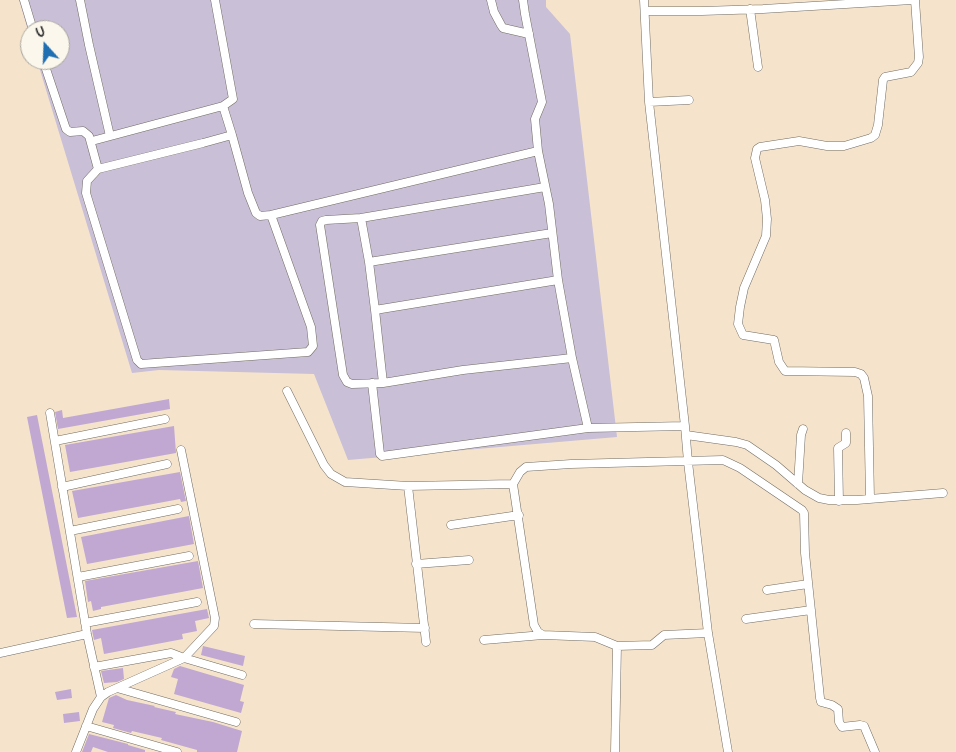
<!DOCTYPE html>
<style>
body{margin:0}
#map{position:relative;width:956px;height:752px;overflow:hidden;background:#f5e4cb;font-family:"Patrick Hand",sans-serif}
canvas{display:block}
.north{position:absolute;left:20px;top:20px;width:50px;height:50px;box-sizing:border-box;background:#fbf7ec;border:1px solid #a8a59f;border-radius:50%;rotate:340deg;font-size:14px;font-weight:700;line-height:20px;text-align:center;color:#2b2b2b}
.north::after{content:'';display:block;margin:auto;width:18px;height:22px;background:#1f6fb2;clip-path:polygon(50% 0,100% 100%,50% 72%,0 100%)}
</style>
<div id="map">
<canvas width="956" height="752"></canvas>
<div class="north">U</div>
</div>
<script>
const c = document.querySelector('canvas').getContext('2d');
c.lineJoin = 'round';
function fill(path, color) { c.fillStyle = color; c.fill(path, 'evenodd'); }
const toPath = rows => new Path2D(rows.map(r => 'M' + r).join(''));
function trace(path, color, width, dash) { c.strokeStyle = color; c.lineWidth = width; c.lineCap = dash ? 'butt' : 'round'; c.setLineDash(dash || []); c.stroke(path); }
const industrial = toPath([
 [19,0,546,0,546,7,570,34,617,437,348,460,314,374,159,370,132,373,37,60,60,60,60,30,30,30,30,37]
]);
const building = toPath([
 [169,399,170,409,58,429,55,412,62,410,63,418],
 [37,415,77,617,67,618,27,417],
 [174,426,176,453,70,472,65,445],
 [180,472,186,501,181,502,180,499,78,518,72,491],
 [189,516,194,544,87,564,81,537],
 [198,561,203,588,101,607,101,609,93,611,91,601,88,602,85,581],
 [207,609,209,618,195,621,197,631,182,634,183,639,104,654,101,638,94,640,92,630],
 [203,646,245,656,243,666,201,655],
 [180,666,244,685,240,701,244,702,241,713,174,694,178,679,171,677,174,669],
 [123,668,124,679,117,682,104,683,101,671],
 [71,689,72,698,57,700,55,692],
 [116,695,127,700,155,706,154,707,176,712,175,714,213,722,242,731,237,752,197,752,197,750,161,740,162,738,132,731,131,733,113,728,114,725,102,722,109,698],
 [79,712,80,721,64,723,63,714],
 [89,734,128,744,128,745,145,750,145,752,108,752,93,747,91,752,82,752]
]);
const minor = toPath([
 [24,0,33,30],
 [80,0,89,45,110,136],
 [491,0,494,12,501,25,503,28,529,34],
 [523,0,525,14,542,102,535,119,538,151,549,204,558,280,572,358,588,428],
 [644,0,649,102,685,426,688,462,708,633,728,752],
 [750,9,758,67],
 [645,11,702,11,763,9,912,0],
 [43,60,66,129,70,132,83,131,89,136,98,169],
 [649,102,689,100],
 [223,106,232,135,248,193,256,213,260,216,271,215,311,327,313,346,308,352,141,364,137,360,86,193,87,181,98,169,203,143,232,135],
 [92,141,223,106,233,99,215,0],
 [271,215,538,151],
 [361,218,326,220,322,221,320,225,343,375,347,382,352,384,383,383,463,370,572,358],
 [369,262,361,218,545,187],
 [375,310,369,262,552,233],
 [372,383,380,454,382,456,588,428,685,426],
 [383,383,375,310,558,280],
 [287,391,324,465,331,474,345,482,408,486,513,484],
 [50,413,87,634,101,697],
 [686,435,736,442,747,445,776,465,805,490,819,498,829,500,857,500,943,493],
 [55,441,165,419],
 [798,484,801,435,803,429],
 [408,486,426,642],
 [62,487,167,464],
 [870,498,868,396,864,378,861,374,855,372,785,371,779,362,774,340,743,335,738,324,740,307,744,288,766,236,767,219,765,200,755,158,757,149,760,147,799,141,827,146,844,146,871,138,875,135,878,125,883,80,885,77,911,72,918,63,919,57,915,0],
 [839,501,838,448,846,443,846,433],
 [451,525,519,515],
 [70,531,178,509],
 [416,564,469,560],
 [78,577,189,556],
 [767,590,808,584],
 [746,619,811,610],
 [85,623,197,602],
 [254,624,425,628],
 [708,633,664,635,652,645,617,646,595,637,543,635,538,632,534,625,513,484,520,472,526,467,571,464,723,460,740,468,802,510,804,513,805,553,820,698,821,702,832,705,838,709,839,722,842,727,860,725,864,726,875,752],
 [484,640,543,635],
 [0,653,87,634],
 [94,667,171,653,184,658,242,675],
 [117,688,236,722],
 [86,726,177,752],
 [76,752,93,709,101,697,108,692,184,658,214,626,215,618,181,450],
 [615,752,617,646]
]);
fill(industrial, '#c9bfd7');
fill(building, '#c0a8d2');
trace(minor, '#726c63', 9);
trace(minor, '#fff', 8);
</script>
